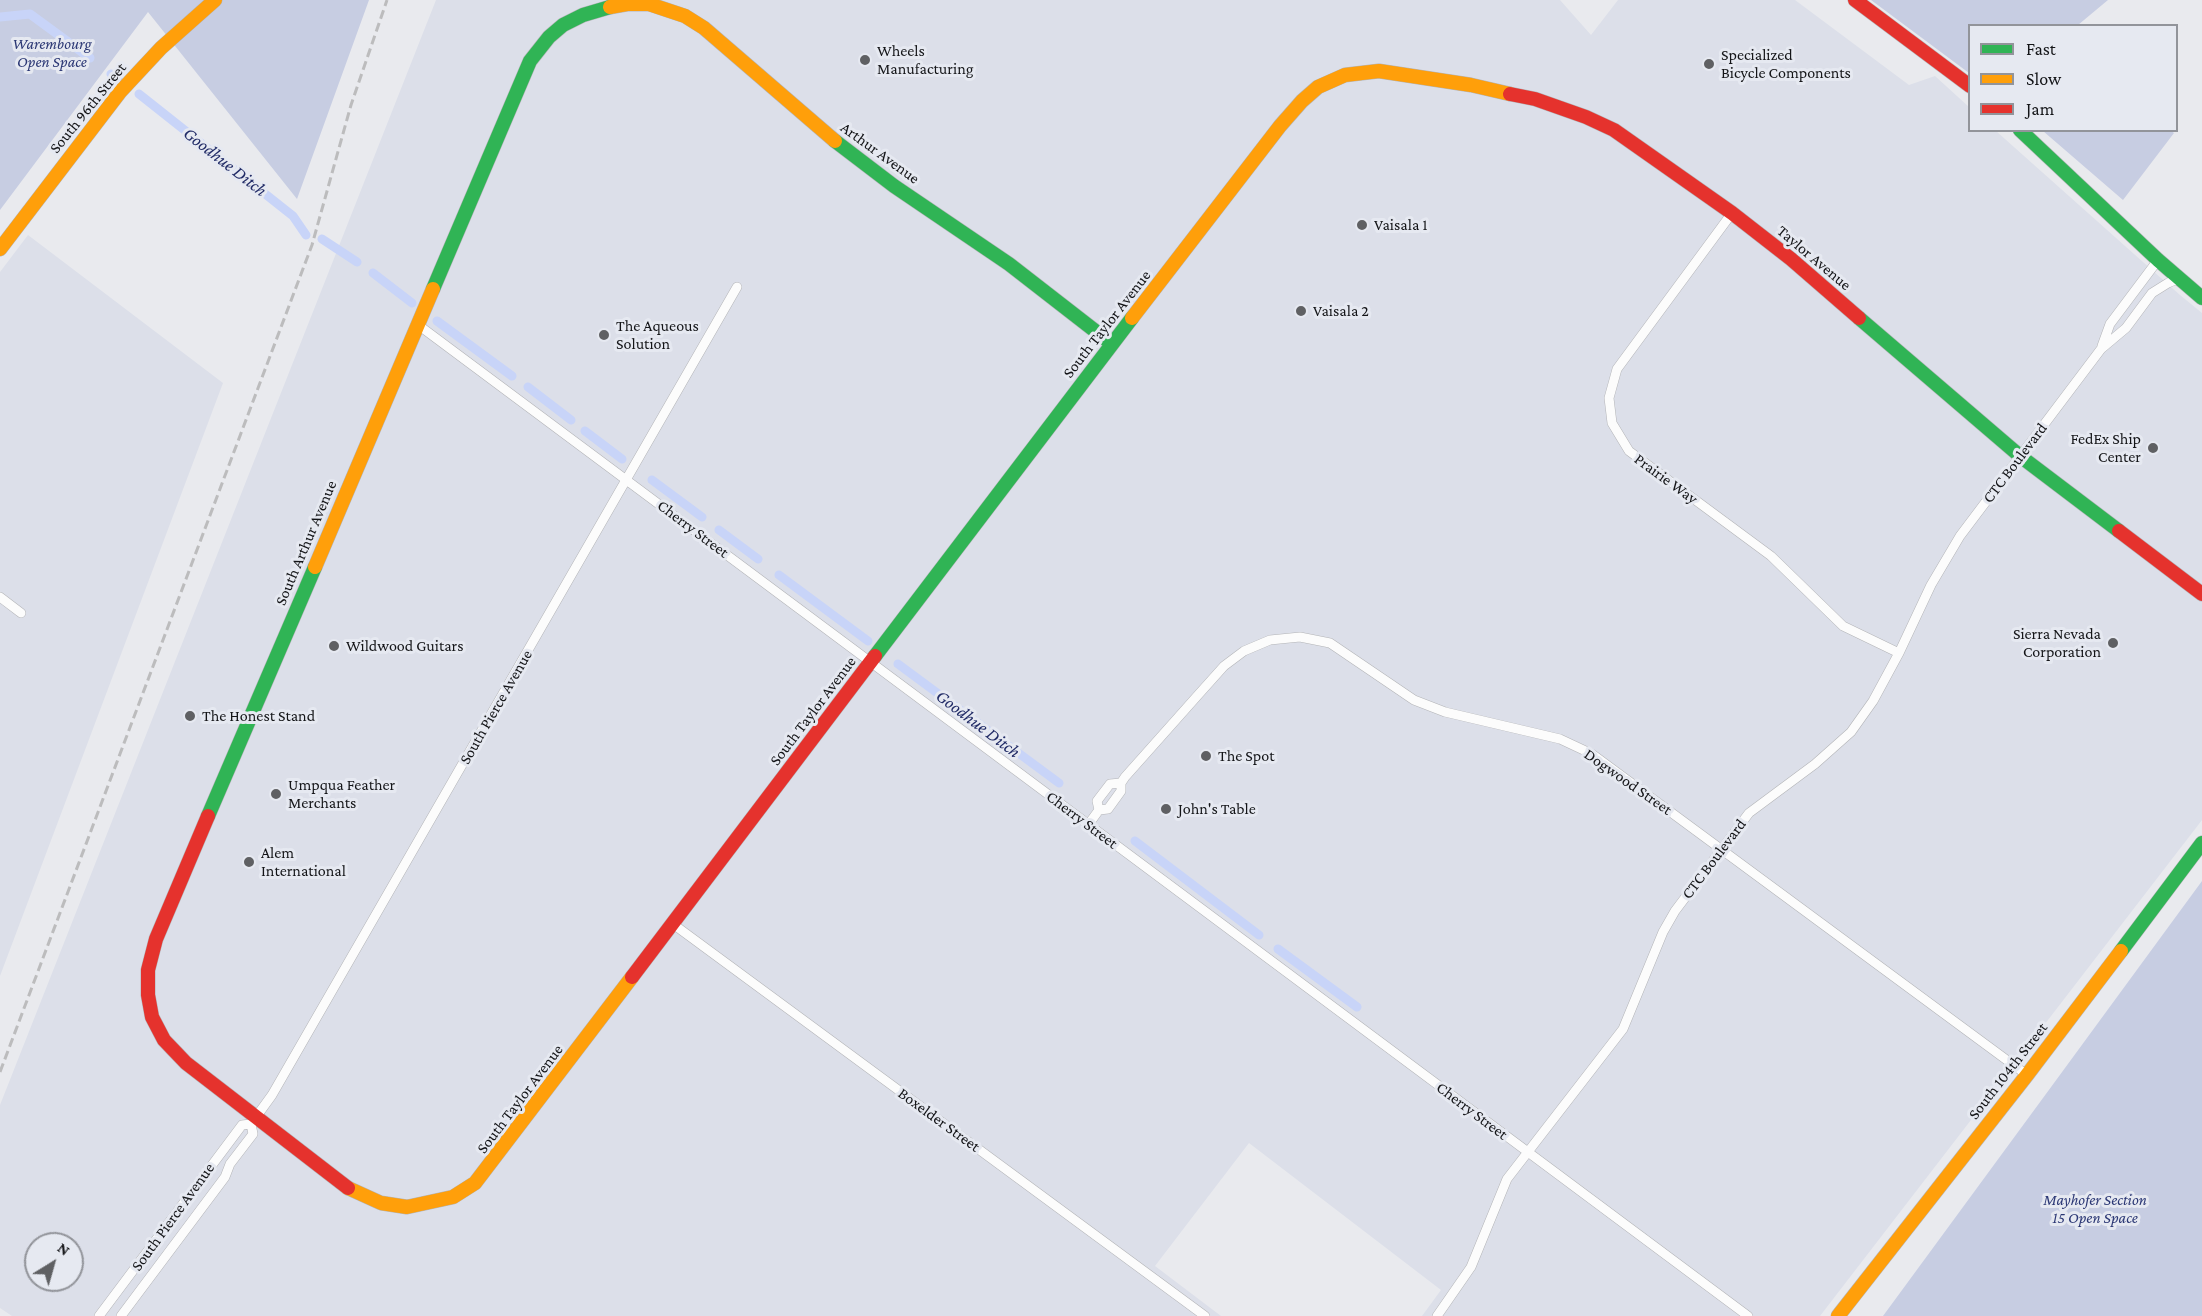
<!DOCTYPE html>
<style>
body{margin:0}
#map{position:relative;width:2202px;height:1316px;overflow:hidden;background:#e9eaee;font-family:"Crimson Pro",serif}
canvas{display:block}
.legend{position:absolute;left:1968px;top:24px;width:210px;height:108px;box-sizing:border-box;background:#e6e9f1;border:2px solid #92949a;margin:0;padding:8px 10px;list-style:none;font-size:18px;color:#141518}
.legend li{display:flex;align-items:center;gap:12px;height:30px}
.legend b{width:30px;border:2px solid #92949a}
.north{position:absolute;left:24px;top:1232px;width:60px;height:60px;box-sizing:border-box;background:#e6e9f1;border:2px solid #92949a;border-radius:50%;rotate:37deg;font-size:16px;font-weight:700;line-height:24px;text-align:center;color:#141518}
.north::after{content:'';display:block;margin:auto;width:21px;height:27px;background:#5f6063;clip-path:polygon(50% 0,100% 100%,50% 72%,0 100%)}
</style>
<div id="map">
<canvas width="2202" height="1316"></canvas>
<ul class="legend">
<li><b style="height:8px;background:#30b455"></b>Fast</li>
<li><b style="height:8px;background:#ff9f0a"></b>Slow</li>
<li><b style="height:8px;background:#e5322d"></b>Jam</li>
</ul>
<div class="north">N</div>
</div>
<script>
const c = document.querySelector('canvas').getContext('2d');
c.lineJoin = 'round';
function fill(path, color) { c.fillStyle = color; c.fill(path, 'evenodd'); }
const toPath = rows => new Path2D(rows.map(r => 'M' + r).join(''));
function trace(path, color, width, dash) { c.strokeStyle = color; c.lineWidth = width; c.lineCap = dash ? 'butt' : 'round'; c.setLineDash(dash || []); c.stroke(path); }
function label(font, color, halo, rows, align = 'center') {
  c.font = font + ' "Crimson Pro",serif'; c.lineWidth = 6; c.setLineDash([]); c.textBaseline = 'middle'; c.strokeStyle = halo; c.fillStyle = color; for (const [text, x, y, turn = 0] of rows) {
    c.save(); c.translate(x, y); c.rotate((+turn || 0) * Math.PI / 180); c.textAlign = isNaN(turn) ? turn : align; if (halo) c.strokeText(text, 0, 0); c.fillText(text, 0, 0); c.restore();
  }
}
const built = toPath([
 [436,0,1560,0,1591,35,1618,0,1795,0,1909,85,1935,76,1969,107,1970,130,1996,131,2180,295,2202,313,2202,820,1820,1316,1422,1316,1441,1290,1249,1143,1155,1266,1221,1316,12,1316,0,1308,0,1105],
 [36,1244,72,1244,72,1280,36,1280],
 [28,235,223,383,0,976,0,272]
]);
const green = toPath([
 [0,0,369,0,297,199,148,12,0,210],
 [1871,0,2108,0,2078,25,1970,26,1969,73],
 [2170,130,2174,133,2123,200,2043,131],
 [2202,881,2202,1316,1883,1316,2054,1083]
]);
const canal = toPath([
 [0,17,30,14,90,58],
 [111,74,118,78],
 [139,94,293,216,306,235],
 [322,239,357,262],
 [373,273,412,303],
 [437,321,512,376],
 [528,387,571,420],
 [585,431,622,459],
 [652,480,702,517],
 [719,530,758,559],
 [779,575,868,641],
 [898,664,1059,783],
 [1135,841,1259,935],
 [1278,949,1357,1007]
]);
const street = toPath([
 [1732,213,1617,369,1609,398,1612,423,1629,451,1771,556,1843,626,1899,653],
 [417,324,1748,1316],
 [2102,346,2110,324,2158,260],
 [0,597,21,613],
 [1099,810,1097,801,1110,784,1121,783],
 [1088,825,1099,810,1108,809,1121,791,1121,783,1125,777,1198,695,1224,666,1244,651,1270,640,1300,637,1330,643,1414,700,1445,712,1560,739,1592,754,2027,1075],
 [673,924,1205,1316],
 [99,1316,242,1125,251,1124,272,1095,737,287],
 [121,1316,225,1177,230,1164,253,1134,251,1124],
 [1437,1316,1471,1267,1507,1179,1623,1029,1663,932,1675,911,1749,813,1815,764,1851,732,1873,701,1899,653,1931,585,1960,536,2101,349,2126,328,2152,293,2168,283,2180,278]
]);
const fast = toPath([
 [2020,130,2158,260,2202,298],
 [835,141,894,186,1009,264,1112,344],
 [433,289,530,61,549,37,563,25,583,15,610,7],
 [1859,318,2020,456,2119,531],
 [875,656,1132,318],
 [208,816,315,567],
 [2121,951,2202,843]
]);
const slow = toPath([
 [610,7,627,4,649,4,685,16,704,28,835,141],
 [0,249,120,92,161,48,215,0],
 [1132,318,1280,126,1302,101,1318,87,1345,75,1379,71,1471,85,1510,94],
 [315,567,433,289],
 [348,1188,381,1203,407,1207,453,1197,475,1183,632,977],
 [1838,1316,2027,1075,2121,951]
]);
const jam = toPath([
 [1855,0,1970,86],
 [1510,94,1535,99,1586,117,1614,130,1732,213,1791,259,1859,318],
 [2119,531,2202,594],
 [208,816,156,939,148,970,148,995,152,1017,164,1040,186,1063,348,1188],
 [632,977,875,656]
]);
const rail = toPath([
 [0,1072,312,245,351,105,387,0]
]);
const markers = [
 [865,60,6,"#5f6063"],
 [1709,64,6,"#5f6063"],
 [1362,225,6,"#5f6063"],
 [1301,311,6,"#5f6063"],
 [604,335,6,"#5f6063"],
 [2153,448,6,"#5f6063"],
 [2113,643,6,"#5f6063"],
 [334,646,6,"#5f6063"],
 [190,716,6,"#5f6063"],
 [1206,756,6,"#5f6063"],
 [276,794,6,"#5f6063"],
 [1166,809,6,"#5f6063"],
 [249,862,6,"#5f6063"]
];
const parkNames = [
 ["Warembourg",52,44],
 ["Open Space",52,62],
 ["Mayhofer Section",2095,1200],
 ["15 Open Space",2095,1218]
];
const poiNames = [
 ["Wheels",877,51],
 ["Manufacturing",877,69],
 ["Specialized",1721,55],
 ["Bicycle Components",1721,73],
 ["Vaisala 1",1374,225],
 ["Vaisala 2",1313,311],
 ["The Aqueous",616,326],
 ["Solution",616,344],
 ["FedEx Ship",2141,439,"right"],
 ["Center",2141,457,"right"],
 ["Sierra Nevada",2101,634,"right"],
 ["Corporation",2101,652,"right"],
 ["Wildwood Guitars",346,646],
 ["The Honest Stand",202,716],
 ["The Spot",1218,756],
 ["Umpqua Feather",288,785],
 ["Merchants",288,803],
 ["John's Table",1178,809],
 ["Alem",261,853],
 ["International",261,871]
];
const streetNames = [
 ["South 96th Street",88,108,-51],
 ["Arthur Avenue",880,153,36],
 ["Taylor Avenue",1814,258,40],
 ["South Taylor Avenue",1107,324,-52],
 ["CTC Boulevard",2015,463,-53],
 ["Prairie Way",1666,479,36],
 ["Cherry Street",693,529,37],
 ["South Arthur Avenue",306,543,-67],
 ["South Pierce Avenue",496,707,-60],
 ["South Taylor Avenue",813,711,-53],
 ["Dogwood Street",1628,782,35],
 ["Cherry Street",1082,820,37],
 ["CTC Boulevard",1714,859,-53],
 ["South 104th Street",2008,1071,-52],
 ["South Taylor Avenue",520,1099,-53],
 ["Cherry Street",1472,1111,37],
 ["Boxelder Street",939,1120,36],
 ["South Pierce Avenue",173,1217,-54]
];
const waterNames = [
 ["Goodhue Ditch",225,162,38],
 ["Goodhue Ditch",978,724,37]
];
fill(built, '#dcdfe9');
fill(green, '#c7cde2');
trace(canal, '#c8d4f8', 9);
trace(street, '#b3b4b7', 10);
trace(fast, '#b3b4b7', 15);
trace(slow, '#b3b4b7', 15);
trace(jam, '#b3b4b7', 15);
trace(street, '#fcfcfc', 9);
trace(fast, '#30b455', 14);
trace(slow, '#ff9f0a', 14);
trace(jam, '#e5322d', 14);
trace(rail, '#bcbcbd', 3, [9, 4.5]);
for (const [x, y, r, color] of markers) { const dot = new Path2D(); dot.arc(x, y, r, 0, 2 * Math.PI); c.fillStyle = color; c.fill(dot); trace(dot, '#e6e9f1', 2); }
label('italic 16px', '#2c3875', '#e6e9f1', parkNames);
label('16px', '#141518', '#e6e9f1', poiNames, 'left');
label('16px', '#141518', '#e6e9f1', streetNames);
label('italic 18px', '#222c67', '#e6e9f1', waterNames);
</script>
